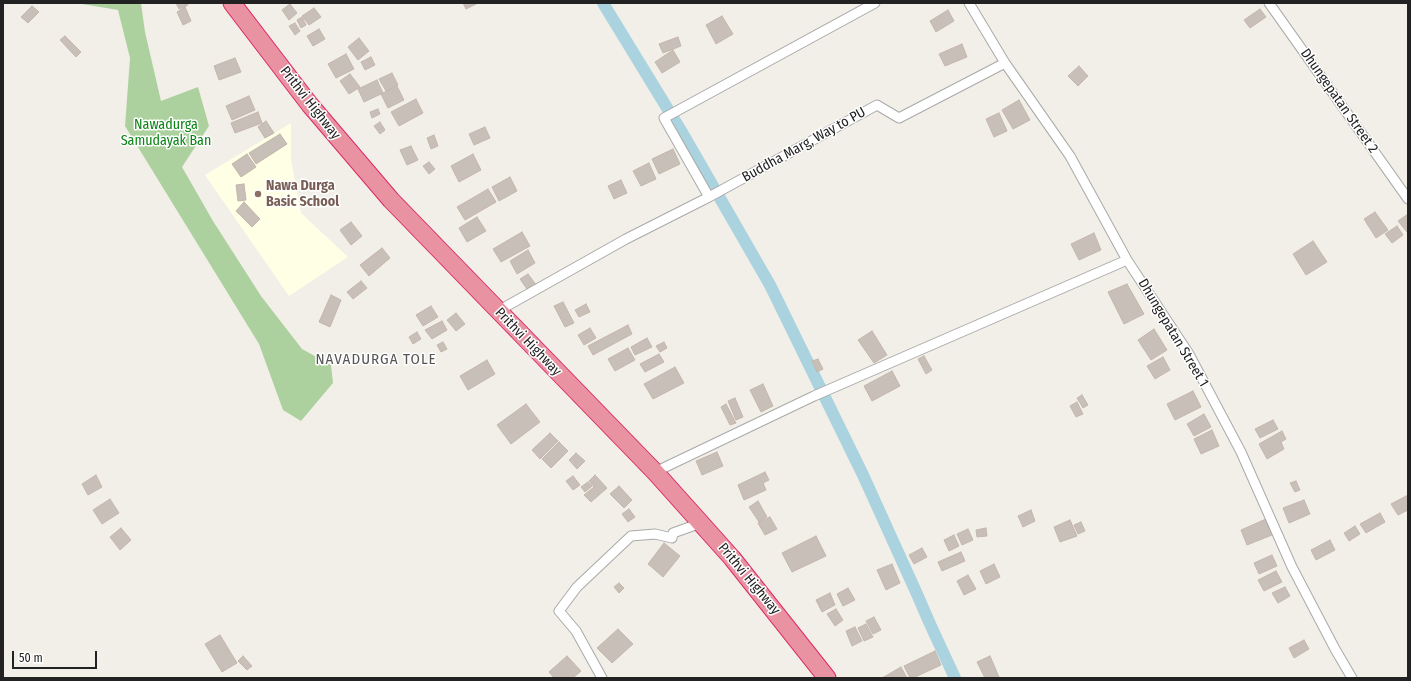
<!DOCTYPE html>
<style>
body{margin:0}
#map{position:relative;width:1411px;height:681px;overflow:hidden;background:#f2efe9;font-family:"Fira Sans Condensed",sans-serif}
canvas{display:block}
.frame{position:absolute;inset:0;border:4px solid #222;pointer-events:none}
.scale{position:absolute;left:12px;top:651px;width:85px;height:18px;box-sizing:border-box;border:2px solid #222;border-top:0;padding-left:5px;font-size:12px;line-height:14px;white-space:nowrap;color:#222;-webkit-text-stroke:3px #fff;paint-order:stroke}
</style>
<div id="map">
<canvas width="1411" height="681"></canvas>
<div class="frame"></div>
<div class="scale">50 m</div>
</div>
<script>
const c = document.querySelector('canvas').getContext('2d');
c.lineJoin = 'round';
function fill(path, color) { c.fillStyle = color; c.fill(path, 'evenodd'); }
const toPath = rows => new Path2D(rows.map(r => 'M' + r).join(''));
function trace(path, color, width, dash) { c.strokeStyle = color; c.lineWidth = width; c.lineCap = dash ? 'butt' : 'round'; c.setLineDash(dash || []); c.stroke(path); }
function label(font, color, halo, rows, align = 'center') {
  c.font = font + ' "Fira Sans Condensed",sans-serif'; c.lineWidth = 3; c.setLineDash([]); c.textBaseline = 'middle'; c.strokeStyle = halo; c.fillStyle = color; for (const [text, x, y, turn = 0] of rows) {
    c.save(); c.translate(x, y); c.rotate((+turn || 0) * Math.PI / 180); c.textAlign = isNaN(turn) ? turn : align; if (halo) c.strokeText(text, 0, 0); c.fillText(text, 0, 0); c.restore();
  }
}
const education = toPath([
 [291,123,291,160,301,213,348,257,289,296,205,175]
]);
const forest = toPath([
 [76,3,141,3,145,32,161,101,198,87,209,126,182,167,213,221,261,296,302,349,331,365,333,383,301,421,283,410,259,344,125,126,130,58,118,10]
]);
const canal = toPath([
 [603,3,683,134,770,285,863,475,917,594,930,624,955,678]
]);
const building = toPath([
 [176,3,187,3,188,5,179,9,176,3],
 [463,3,478,3,466,9,463,3],
 [290,4,297,13,289,20,282,10,290,4],
 [32,6,39,12,28,23,21,17,32,6],
 [185,7,191,21,183,25,177,12,185,7],
 [314,8,321,17,309,25,302,16,314,8],
 [1260,9,1266,17,1250,28,1244,20,1260,9],
 [948,10,954,21,936,32,930,21,948,10],
 [722,16,733,34,716,44,706,25,722,16],
 [302,17,306,25,301,28,297,20,302,17],
 [295,23,300,31,295,35,289,26,295,23],
 [319,29,325,39,313,46,307,36,319,29],
 [65,36,81,52,76,57,60,40,65,36],
 [678,37,681,46,663,53,659,44,678,37],
 [359,38,369,51,358,60,348,47,359,38],
 [962,44,967,57,945,66,939,54,962,44],
 [673,50,680,62,662,73,655,62,673,50],
 [346,54,354,69,336,78,328,64,346,54],
 [371,57,375,65,365,70,361,62,371,57],
 [235,58,241,72,219,80,214,66,235,58],
 [1079,66,1088,76,1078,86,1068,76,1079,66],
 [392,73,398,85,386,91,379,79,392,73],
 [350,74,360,87,349,94,340,81,350,74],
 [377,80,383,93,364,102,358,89,377,80],
 [397,86,404,100,388,108,381,94,397,86],
 [249,96,255,110,232,120,226,106,249,96],
 [416,99,423,113,399,126,391,112,416,99],
 [1019,100,1030,120,1013,129,1002,110,1019,100],
 [378,109,380,114,372,118,370,112,378,109],
 [258,112,262,123,235,133,231,123,258,112],
 [999,113,1007,131,994,137,986,119,999,113],
 [266,121,274,133,265,138,258,127,266,121],
 [380,122,385,130,380,134,374,126,380,122],
 [485,127,490,138,474,145,469,134,485,127],
 [280,134,287,144,256,164,249,153,280,134],
 [434,135,438,146,431,149,427,138,434,135],
 [411,146,418,160,407,165,400,150,411,146],
 [673,149,680,164,659,174,652,159,673,149],
 [247,154,256,167,241,177,232,164,247,154],
 [473,154,481,170,459,182,451,166,473,154],
 [429,162,435,169,429,174,423,166,429,162],
 [649,163,656,179,641,186,633,171,649,163],
 [510,177,517,191,499,201,492,187,510,177],
 [621,180,627,193,614,199,608,186,621,180],
 [244,184,246,200,238,201,236,185,244,184],
 [488,189,496,202,465,220,457,207,488,189],
 [244,202,260,219,252,227,236,211,244,202],
 [1375,212,1388,230,1376,238,1364,219,1375,212],
 [1408,214,1408,232,1407,232,1398,221,1408,214],
 [477,217,486,231,467,242,459,228,477,217],
 [351,222,362,236,351,245,340,230,351,222],
 [1397,226,1403,235,1392,243,1385,234,1397,226],
 [522,232,530,246,501,262,493,249,522,232],
 [1094,233,1101,250,1079,260,1071,244,1094,233],
 [1313,241,1327,262,1306,275,1293,254,1313,241],
 [382,248,390,258,369,276,360,265,382,248],
 [528,250,535,263,517,274,510,261,528,250],
 [528,274,537,286,529,292,520,279,528,274],
 [361,281,367,288,353,299,347,292,361,281],
 [1127,284,1144,314,1124,324,1108,292,1127,284],
 [331,295,341,300,330,327,319,322,331,295],
 [563,302,574,323,565,327,554,306,563,302],
 [586,304,590,312,579,317,575,310,586,304],
 [431,306,438,317,423,326,416,315,431,306],
 [456,313,465,324,456,331,447,320,456,313],
 [442,321,447,330,432,339,425,330,442,321],
 [628,325,632,334,593,355,588,346,628,325],
 [590,328,596,338,584,345,578,335,590,328],
 [1154,329,1167,350,1151,360,1138,340,1154,329],
 [872,331,887,355,874,363,858,340,872,331],
 [417,332,421,339,413,344,409,337,417,332],
 [647,338,652,347,635,355,631,347,647,338],
 [443,342,447,349,441,352,437,345,443,342],
 [664,342,667,348,660,352,656,346,664,342],
 [628,348,635,360,615,371,608,359,628,348],
 [659,354,664,362,645,372,640,364,659,354],
 [924,356,932,370,926,374,918,359,924,356],
 [1163,357,1170,370,1155,379,1147,366,1163,357],
 [818,359,823,369,817,372,812,361,818,359],
 [487,360,495,374,468,390,460,376,487,360],
 [675,367,684,383,653,399,644,384,675,367],
 [892,371,900,386,872,401,864,386,892,371],
 [763,384,773,406,761,412,750,390,763,384],
 [1193,391,1201,407,1175,420,1167,404,1193,391],
 [1082,395,1088,405,1083,408,1077,398,1082,395],
 [735,398,743,417,736,420,728,401,735,398],
 [1077,402,1083,414,1076,417,1070,406,1077,402],
 [526,404,540,422,511,444,497,425,526,404],
 [726,404,736,423,730,425,721,407,726,404],
 [1204,414,1211,427,1194,436,1187,424,1204,414],
 [1273,420,1278,429,1260,438,1255,429,1273,420],
 [1212,430,1219,446,1201,454,1194,439,1212,430],
 [1282,431,1286,439,1281,442,1284,449,1267,459,1259,444,1282,431],
 [550,433,558,441,540,459,532,450,550,433],
 [559,442,568,451,551,468,542,459,559,442],
 [717,452,723,466,702,475,696,461,717,452],
 [576,453,585,461,577,469,569,460,576,453],
 [765,472,769,480,763,483,766,490,744,500,738,485,765,472],
 [96,475,102,487,88,495,82,484,96,475],
 [595,475,607,488,591,502,584,495,594,487,589,481,595,475],
 [573,476,580,485,573,490,566,481,573,476],
 [1296,481,1300,490,1295,492,1290,483,1296,481],
 [588,482,592,486,585,492,581,487,588,482],
 [619,486,632,500,624,508,610,494,619,486],
 [1408,495,1408,510,1398,515,1391,504,1408,495],
 [110,499,119,513,102,524,93,510,110,499],
 [1304,500,1310,514,1289,523,1283,508,1304,500],
 [758,501,767,517,759,522,749,507,758,501],
 [629,509,635,517,628,522,622,514,629,509],
 [1031,510,1035,521,1023,527,1018,516,1031,510],
 [1380,513,1385,522,1366,533,1360,524,1380,513],
 [770,517,777,529,765,535,758,523,770,517],
 [1266,519,1272,535,1247,545,1241,530,1266,519],
 [1070,520,1077,536,1060,542,1054,527,1070,520],
 [1081,522,1085,531,1078,534,1074,525,1081,522],
 [1355,526,1360,534,1349,541,1344,533,1355,526],
 [121,528,131,540,120,550,110,537,121,528],
 [986,528,987,536,977,537,976,530,986,528],
 [968,529,973,540,962,545,957,534,968,529],
 [954,535,959,546,949,551,944,540,954,535],
 [816,536,826,556,792,572,782,553,816,536],
 [1330,540,1335,550,1316,560,1311,550,1330,540],
 [664,543,680,556,663,577,648,564,664,543],
 [922,548,927,557,914,564,909,555,922,548],
 [961,552,965,561,942,571,938,562,961,552],
 [1272,555,1277,566,1259,574,1254,563,1272,555],
 [892,564,900,583,886,590,877,570,892,564],
 [994,564,1000,577,986,584,980,571,994,564],
 [1276,571,1282,582,1264,591,1258,580,1276,571],
 [968,575,976,589,964,595,957,581,968,575],
 [619,583,624,588,619,593,614,587,619,583],
 [1285,587,1290,596,1278,603,1272,593,1285,587],
 [848,588,855,600,843,606,837,594,848,588],
 [830,593,835,605,822,612,816,600,830,593],
 [836,609,843,620,835,626,827,614,836,609],
 [874,617,881,630,873,634,866,621,874,617],
 [866,624,873,637,864,641,858,628,866,624],
 [855,627,862,641,852,646,846,631,855,627],
 [618,629,633,644,612,663,597,648,618,629],
 [220,635,237,663,222,672,205,644,220,635],
 [1304,640,1309,649,1294,658,1289,648,1304,640],
 [935,651,941,665,913,678,910,678,904,666,935,651],
 [243,656,252,666,247,670,238,661,243,656],
 [567,656,581,671,573,678,554,678,549,672,567,656],
 [990,656,999,677,997,678,985,678,977,662,990,656],
 [901,667,907,678,882,678,901,667]
]);
const street = toPath([
 [969,3,1005,63,1070,156,1127,260,1189,354,1241,452,1292,567,1335,649,1352,678],
 [1269,3,1408,199],
 [709,197,877,105,899,118,1005,63],
 [498,311,626,239,709,197,664,118,875,3],
 [655,472,814,396,1127,260],
 [602,678,576,631,559,611,577,587,631,536,655,534,672,538,673,533,701,523]
]);
const highway = toPath([
 [232,3,310,105,391,200,655,472,732,558,827,678]
]);
const markers = [
 [258,194,4,"#8d6e63"]
];
const streetNames = [
 ["Dhungepatan Street 2",1339,101,55],
 ["Prithvi Highway",310,103,52],
 ["Buddha Marg, Way to PU",804,145,-29],
 ["Dhungepatan Street 1",1173,333,59],
 ["Prithvi Highway",528,342,46],
 ["Prithvi Highway",749,579,50]
];
const parkNames = [
 ["Nawadurga",166,125],
 ["Samudayak Ban",166,141]
];
const educationNames = [
 ["Nawa Durga",266,186],
 ["Basic School",266,202]
];
const neighbourhoodNames = [
 ["NAVADURGA TOLE",376,360]
];
fill(education, '#ffffe5');
fill(forest, '#add19e');
trace(canal, '#aad3df', 12);
fill(building, '#c7bfb8');
trace(building, '#c4b6ab', 1);
trace(street, '#a9a9a9', 11);
trace(highway, '#dc2a67', 19);
trace(street, '#fff', 9);
trace(highway, '#e892a2', 17);
for (const [x, y, r, color] of markers) { const dot = new Path2D(); dot.arc(x, y, r, 0, 2 * Math.PI); c.fillStyle = color; c.fill(dot); trace(dot, '#fff', 1.5); }
label('14px', '#222', '#fff', streetNames);
label('14px', '#0c8416', '#fff', parkNames);
label('bold 14px', '#785e54', '#fff', educationNames, 'left');
c.letterSpacing = '1px';
label('15px', '#555', '#fff', neighbourhoodNames);
c.letterSpacing = '0px';
</script>
